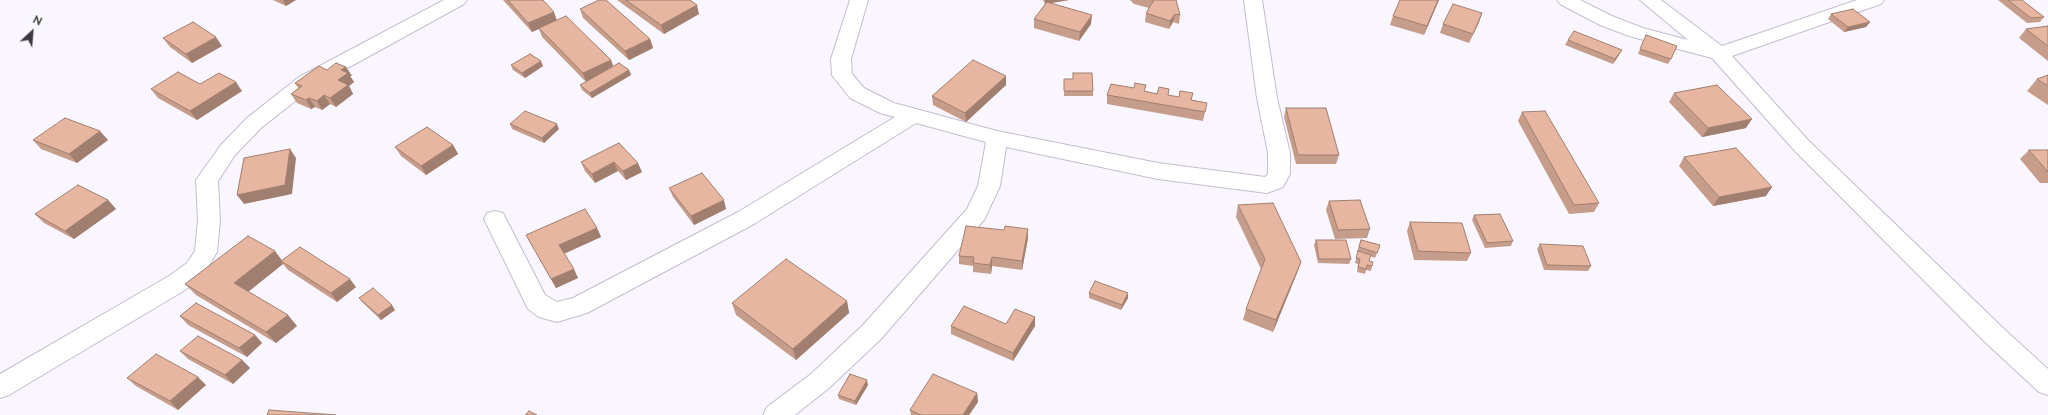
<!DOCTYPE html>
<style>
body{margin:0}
#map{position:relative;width:2048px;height:415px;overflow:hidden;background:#faf6ff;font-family:Raleway,sans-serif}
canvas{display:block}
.north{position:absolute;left:12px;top:12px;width:40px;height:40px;-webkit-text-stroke:3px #fff;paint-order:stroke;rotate:26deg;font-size:11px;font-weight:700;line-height:16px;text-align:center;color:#3d3942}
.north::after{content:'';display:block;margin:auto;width:14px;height:18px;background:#3d3942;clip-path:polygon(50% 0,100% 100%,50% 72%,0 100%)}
</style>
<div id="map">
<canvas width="2048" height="415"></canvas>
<div class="north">N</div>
</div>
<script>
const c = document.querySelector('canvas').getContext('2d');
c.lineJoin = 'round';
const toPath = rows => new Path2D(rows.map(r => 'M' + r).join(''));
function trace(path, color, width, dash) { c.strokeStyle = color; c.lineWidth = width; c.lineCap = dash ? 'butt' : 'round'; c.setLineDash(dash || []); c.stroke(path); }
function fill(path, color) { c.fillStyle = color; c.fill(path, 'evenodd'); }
const street = toPath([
 [444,0,467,0,464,4,313,87,261,128,235,155,218,181,220,220,217,252,203,275,185,290,9,395,0,398,0,374,169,276,187,263,195,251,198,220,196,180,221,145,247,118,299,77,444,0],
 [850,0,868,0,851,59,852,74,864,88,894,103,997,131,1158,163,1265,177,1268,174,1268,153,1257,98,1244,0,1262,0,1277,98,1290,153,1290,174,1283,187,1267,193,1158,179,1006,147,1000,186,984,220,881,339,829,388,795,415,763,415,767,407,811,374,863,325,967,209,978,186,986,142,916,123,754,224,587,313,557,322,539,317,528,309,484,219,487,213,495,211,503,213,545,295,557,302,573,298,738,212,895,117,880,113,850,98,832,75,831,59,850,0],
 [1557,0,1580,0,1614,17,1643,28,1688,40,1640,0,1661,0,1722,46,1857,0,1884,0,1881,4,1732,56,1808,140,2004,329,2048,369,2048,395,2039,392,1986,343,1794,150,1712,58,1629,36,1600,25,1560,4,1557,0]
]);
const wall = toPath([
 [273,0,296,0,286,6],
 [503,0,543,0,557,20,611,60,613,66,629,70,631,75,592,98,582,90,580,85,586,82,542,37,539,29,532,32],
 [617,0,690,0,699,14,664,34],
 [1043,0,1069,0,1051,3,1091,24,1079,41,1034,28,1034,19,1045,4],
 [1130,0,1176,0,1180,15,1179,24,1173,22,1169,29,1145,22,1146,13,1149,8,1134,4],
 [1400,0,1439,0,1424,35,1390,25,1393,16],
 [1998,0,2022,0,2044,17,2040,22,2027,23],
 [580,9,650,39,653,48,629,60,583,18],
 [1482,13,1479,22,1469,43,1440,33,1443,24],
 [1831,14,1870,22,1866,27,1844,32,1828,19],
 [2048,26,2048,61,2019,38,2026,29],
 [1646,35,1671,59,1668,64,1638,54],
 [163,38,222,46,192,63,170,47],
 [1568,40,1619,55,1613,64,1565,45],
 [511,65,543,66,525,78,513,70],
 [346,67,352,76,350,76,354,82,349,86,353,94,336,107,330,104,322,110,315,107,311,109,297,103,291,94,298,88,295,83,327,70],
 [1073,73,1093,91,1093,96,1064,96,1064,79,1073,79],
 [2048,75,2048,105,2027,91,2037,79],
 [1006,76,1006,85,966,122,933,105,932,96],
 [200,84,242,91,197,120,158,98,151,89],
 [1169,89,1168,95,1207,103,1203,121,1107,104,1107,95,1145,91,1157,94],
 [1674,93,1746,128,1702,137,1669,102],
 [1286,108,1339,155,1336,164,1296,164,1284,117],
 [1522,112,1599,203,1594,212,1569,214,1518,121],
 [510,124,559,129,544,143,512,129],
 [33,140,108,140,77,163,41,149],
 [619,143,642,172,626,180,618,171,595,183,585,171,581,162],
 [453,145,458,154,426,175,401,156,395,147],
 [2029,150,2048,150,2048,183,2040,183,2020,159],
 [1684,157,1766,196,1713,206,1679,166],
 [669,188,726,209,694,225,673,197],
 [108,200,116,209,74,239,44,223,35,214],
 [1329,201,1370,229,1367,238,1335,239,1326,210],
 [1238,205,1301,262,1297,273,1273,332,1243,320,1246,309,1261,269,1236,217],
 [1474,215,1513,241,1511,246,1485,248,1472,220],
 [1410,222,1471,253,1467,261,1414,260,1407,231],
 [597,228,601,237,564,254,578,278,556,288,526,235],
 [1028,238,1022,270,992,266,991,274,973,272,973,266,959,264,959,256],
 [1316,240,1351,259,1349,264,1318,263,1314,245],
 [1361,240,1380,245,1375,258,1370,256,1369,261,1372,266,1371,271,1366,270,1365,274,1357,272,1358,264,1355,263,1358,252,1357,252],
 [1540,244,1591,266,1588,271,1544,270,1537,249],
 [282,260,356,287,337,302,288,270,283,264,248,292,297,326,276,343,196,295,185,284],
 [1089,293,1128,298,1121,310,1089,298],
 [359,298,395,310,381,320,362,302],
 [847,301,849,313,796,360,736,315,732,303],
 [180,316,255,335,262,343,247,357,188,325],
 [1006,324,1035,326,1013,361,951,334,951,326],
 [180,351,242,360,250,368,233,384,188,359],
 [127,378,206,385,178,410,136,386],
 [868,385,856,405,839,399,838,395],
 [977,393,978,402,969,415,911,415,910,410]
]);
const shadedWall = toPath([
 [283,0,296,0,286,6],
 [1045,0,1069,0,1045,4],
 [1438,0,1439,0,1424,35,1427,26],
 [697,5,699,14,664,34,661,25],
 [554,12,557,21,532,32,528,23],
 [1482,13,1479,22,1469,43,1473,34],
 [1175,14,1173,22,1169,29,1170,21],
 [1092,15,1091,24,1079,41,1080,32],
 [1870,22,1866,27,1844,32,1848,27],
 [216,37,222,46,192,63,186,54],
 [650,39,653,48,629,60,625,51],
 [1622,50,1619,55,1613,64,1615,59],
 [611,60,614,69,586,82,583,73],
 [541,61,543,66,525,78,522,73],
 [346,67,352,76,350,76,354,82,349,86,353,94,336,107,330,98,338,80,341,70],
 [629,70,631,75,592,98,590,93],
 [1006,76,1006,85,966,122,965,113],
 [236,82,242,91,197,120,190,111],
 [324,95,330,104,322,110,317,101],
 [309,98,315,107,311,109,306,100],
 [1752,119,1746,128,1702,137,1708,128],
 [557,124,559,129,544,143,542,138],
 [100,131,108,140,77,163,69,154],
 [453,145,458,154,426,175,421,166],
 [290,149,296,158,292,194,244,204,237,195],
 [614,162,618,171,595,183,592,174],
 [638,163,642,172,626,180,623,171],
 [1772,187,1766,196,1713,206,1719,197],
 [108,200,116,209,74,239,65,231],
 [724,200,726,209,694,225,691,216],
 [597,228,601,237,563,254,559,245],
 [1028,229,1028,238,1022,270,1022,261],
 [275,251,284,263,281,261,283,264,244,295,234,283],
 [992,257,992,266,991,274,990,265],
 [1301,262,1297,273,1273,332,1276,320],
 [574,269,578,278,556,288,551,279],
 [350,279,356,287,337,302,331,293],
 [1128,293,1128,298,1121,310,1122,305],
 [847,301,849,313,796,360,793,349],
 [392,305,395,310,381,320,378,315],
 [288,315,297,326,276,343,266,332],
 [1035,317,1035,326,1013,361,1013,353],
 [255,335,262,343,247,357,239,348],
 [242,360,250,368,233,384,225,375],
 [198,377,206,385,178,410,170,401],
 [867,380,868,385,856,405,855,401],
 [977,393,978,402,969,415,963,415]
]);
const building = toPath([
 [508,0,543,0,554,12,528,23,508,0],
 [599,0,606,0,650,39,625,51,580,9,599,0],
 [626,0,690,0,697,5,661,25,626,0],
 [1153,0,1176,0,1180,15,1175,14,1170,21,1146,13,1154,0,1153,0],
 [1400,0,1438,0,1427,26,1393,16,1400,0],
 [2008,0,2022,0,2044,17,2031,18,2008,0],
 [1047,2,1092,15,1080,32,1034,19,1047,2],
 [1453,4,1482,13,1473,34,1443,24,1453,4],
 [1853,9,1870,22,1848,27,1831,14,1853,9],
 [566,16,611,60,583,73,539,28,566,16],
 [193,22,216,37,186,54,163,38,193,22],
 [2048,26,2048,46,2026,29,2048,26],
 [1574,31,1622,50,1615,59,1568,40,1574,31],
 [1646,35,1677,46,1671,59,1640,49,1646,35],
 [530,54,541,61,522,73,511,65,530,54],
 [973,60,1006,76,965,113,932,96,973,60],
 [336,63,346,67,341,70,348,73,338,80,348,85,330,98,324,95,317,101,309,98,306,100,291,94,302,86,295,83,319,66,327,70,336,63],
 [619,63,629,70,590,93,580,85,619,63],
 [178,72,200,84,219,73,236,82,190,111,151,89,178,72],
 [1073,73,1092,73,1093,91,1064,91,1064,79,1073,79,1073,73],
 [2048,75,2048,86,2037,79,2048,75],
 [1135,83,1146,85,1144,91,1157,94,1159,87,1169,89,1168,95,1179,97,1180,91,1193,93,1191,100,1207,103,1205,112,1107,95,1111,84,1134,88,1135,83],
 [1717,85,1752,119,1708,128,1674,93,1717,85],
 [1286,108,1326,108,1339,155,1298,155,1286,108],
 [525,111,557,124,542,138,510,124,525,111],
 [1545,111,1599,203,1574,205,1522,112,1545,111],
 [65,118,100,131,69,154,33,140,65,118],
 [427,127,453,145,421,166,395,147,427,127],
 [619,143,638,163,623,171,614,162,592,174,581,162,619,143],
 [1736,148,1772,187,1719,197,1684,157,1736,148],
 [290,149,285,185,237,195,244,158,290,149],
 [2029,150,2048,150,2048,172,2029,150],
 [702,173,724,200,691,216,669,188,702,173],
 [78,185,108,200,65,231,35,214,78,185],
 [1360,200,1370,229,1338,230,1329,201,1360,200],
 [1273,203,1301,262,1276,320,1246,309,1265,259,1238,205,1273,203],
 [585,209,597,228,559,245,574,269,551,279,526,235,585,209],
 [1500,214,1513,241,1487,243,1474,215,1500,214],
 [1410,222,1462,223,1471,253,1418,251,1410,222],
 [966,226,1004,230,1005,226,1028,229,1022,261,992,257,990,265,973,263,974,257,959,256,966,226],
 [248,236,275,251,234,283,288,315,266,332,185,284,248,236],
 [1316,240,1346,240,1351,259,1319,259,1316,240],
 [1361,240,1380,245,1377,253,1359,247,1361,240],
 [1540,244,1583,246,1591,266,1547,265,1540,244],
 [300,247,350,279,331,293,281,261,300,247],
 [1358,251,1371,255,1369,261,1373,262,1372,266,1367,265,1366,269,1358,267,1360,259,1356,258,1358,251],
 [786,259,847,301,793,349,732,303,786,259],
 [1095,281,1128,293,1122,305,1089,293,1095,281],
 [373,288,392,305,378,315,359,298,373,288],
 [196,303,255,335,239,348,180,316,196,303],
 [964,306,1006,324,1015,309,1035,317,1013,353,951,326,964,306],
 [198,336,242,360,225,375,180,351,198,336],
 [156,354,198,377,170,401,127,378,156,354],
 [850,374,867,380,855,401,838,395,850,374],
 [933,374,977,393,963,415,921,415,910,410,933,374],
 [269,410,336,415,267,415,269,410],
 [529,411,537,415,525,415,529,411]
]);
trace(street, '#c5bcd0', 2);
fill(street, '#fff');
fill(wall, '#c69d8a');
fill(shadedWall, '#a17f70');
fill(building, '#e6b6a0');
trace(building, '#a17f70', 1);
</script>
